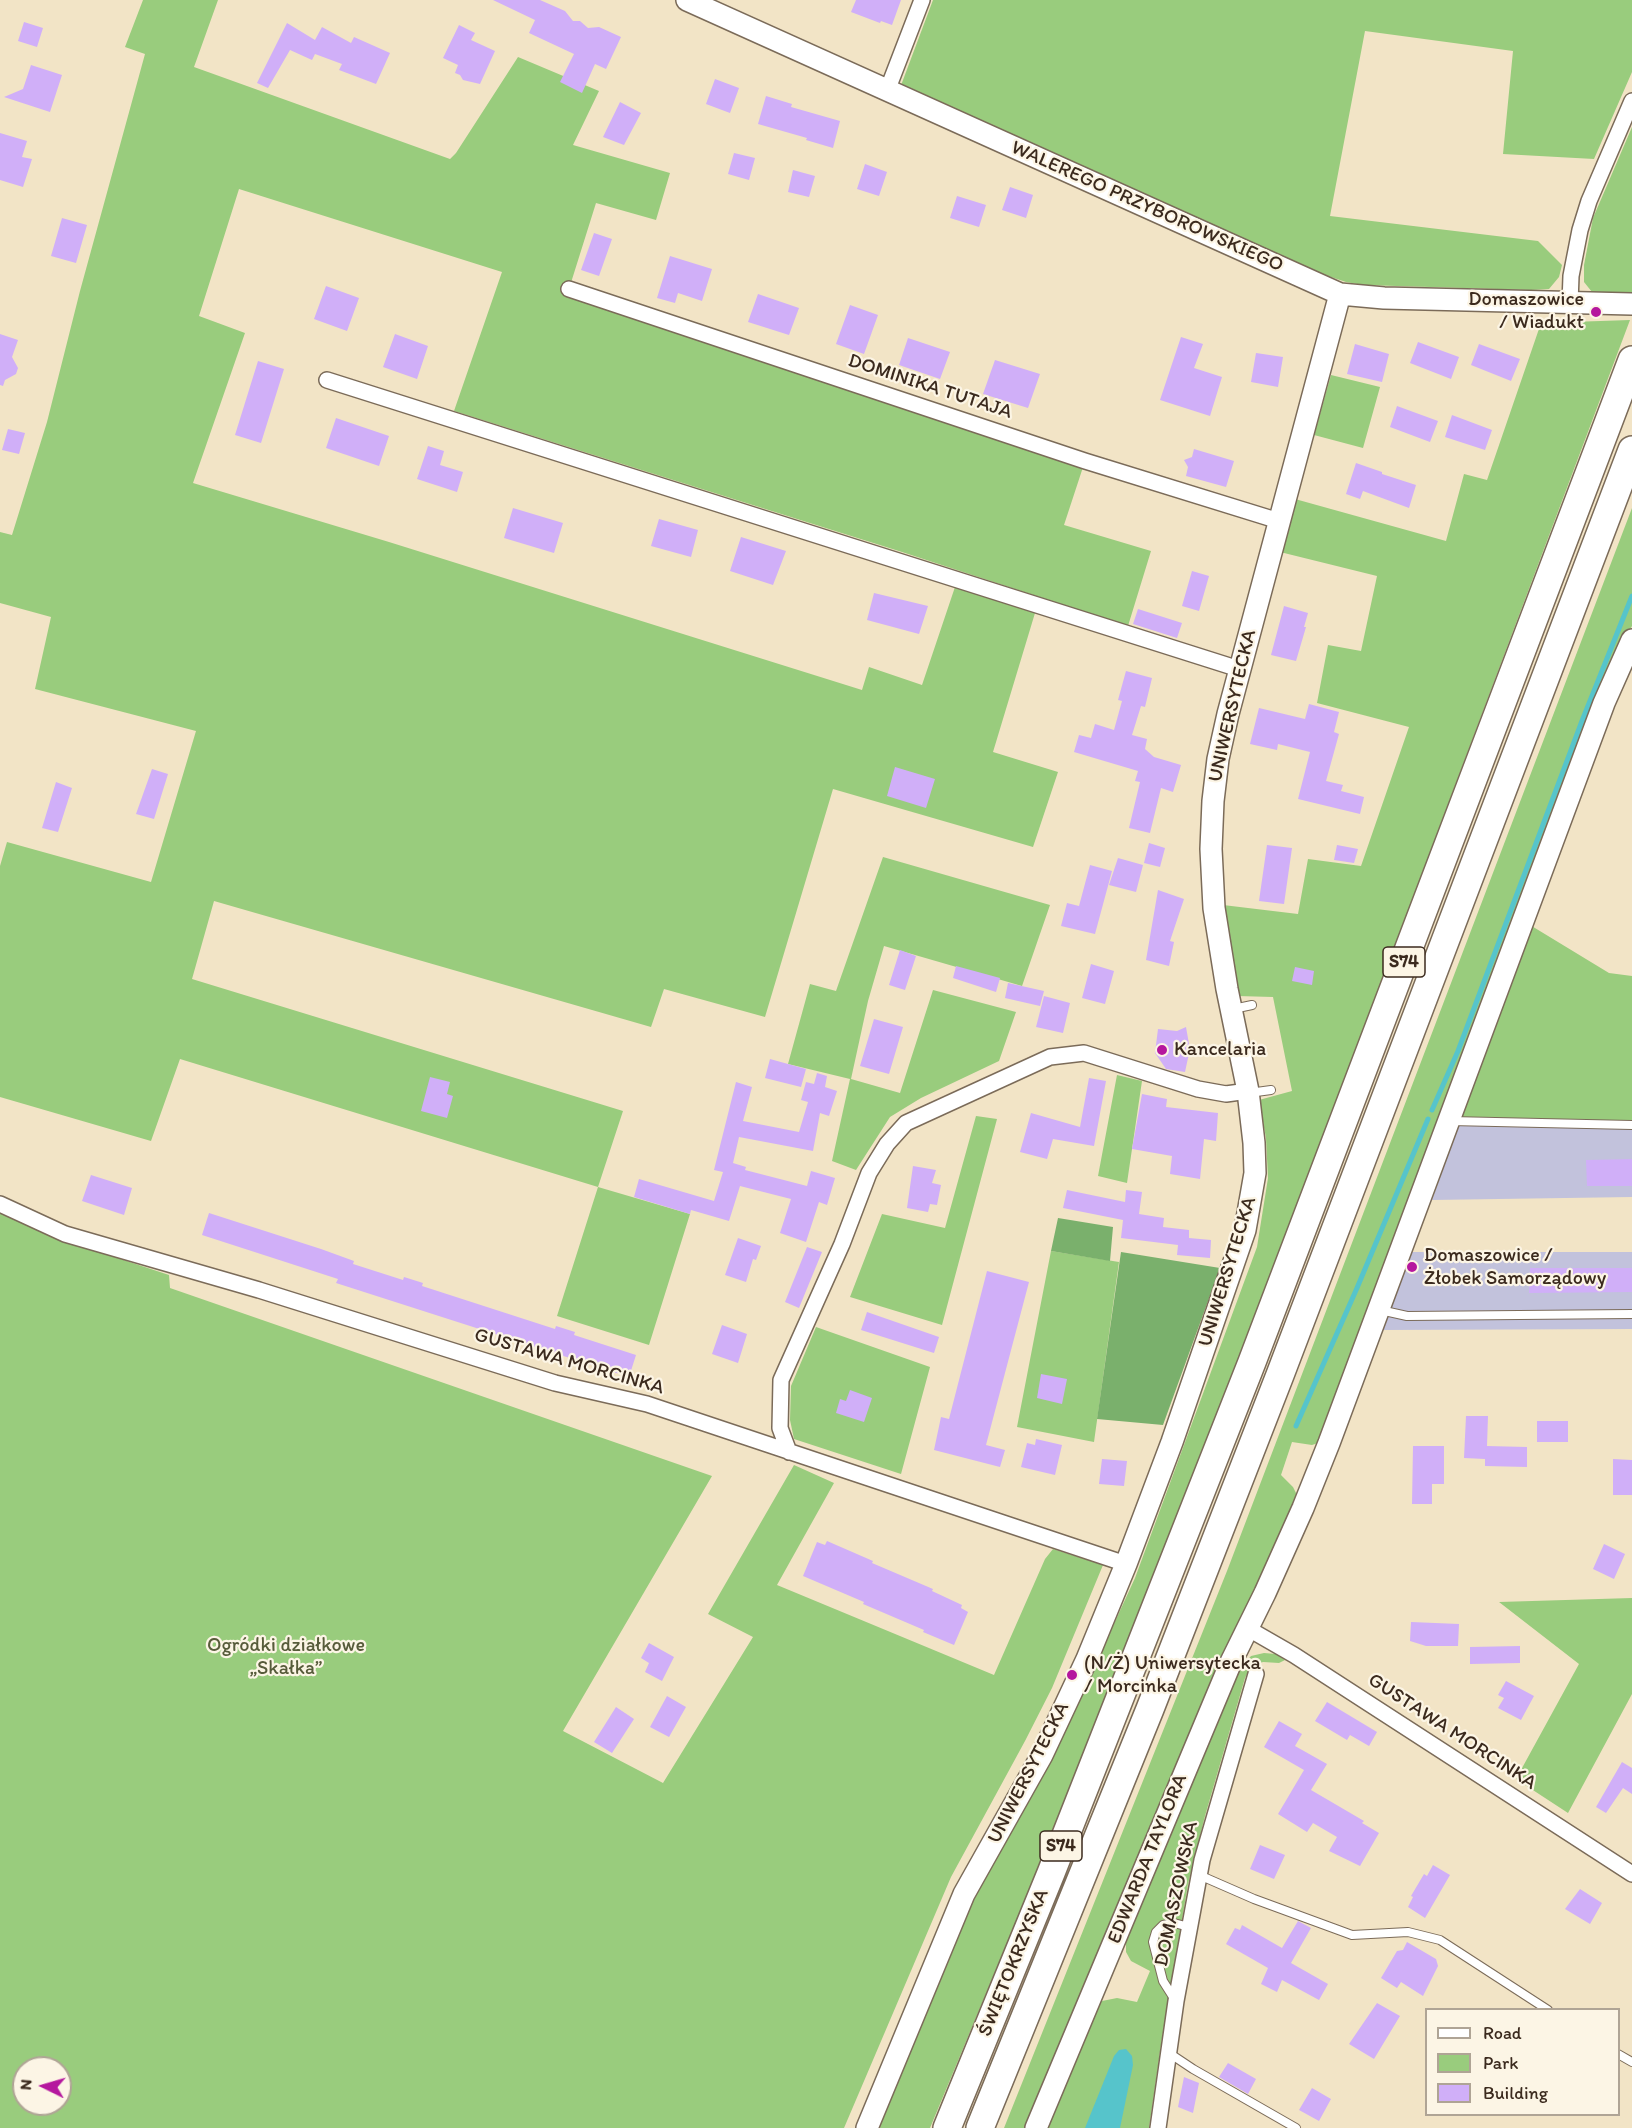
<!DOCTYPE html>
<meta charset="utf-8">
<style>
body{margin:0}
#map{position:relative;width:1632px;height:2128px;overflow:hidden;background:#f2e4c6;font-family:Itim,sans-serif}
canvas{display:block}
.legend{position:absolute;left:1425px;top:2008px;width:195px;height:108px;box-sizing:border-box;background:#fcf5e5;border:2px solid #afa495;margin:0;padding:8px 10px;list-style:none;font-size:18px;color:#3b2a1e}
.legend li{display:flex;align-items:center;gap:12px;height:30px}
.legend b{width:30px;border:2px solid #afa495}
.north{position:absolute;left:12px;top:2056px;width:60px;height:60px;box-sizing:border-box;background:#fcf5e5;border:2px solid #afa495;border-radius:50%;rotate:275deg;font-size:16px;font-weight:700;line-height:24px;text-align:center;color:#3b2a1e}
.north::after{content:'';display:block;margin:auto;width:21px;height:27px;background:#b5179e;clip-path:polygon(50% 0,100% 100%,50% 72%,0 100%)}
</style>
<div id="map">
<canvas width="1632" height="2128"></canvas>
<ul class="legend">
<li><b style="height:8px;background:#fff"></b>Road</li>
<li><b style="height:16px;background:#99cc7d"></b>Park</li>
<li><b style="height:16px;background:#d0aff8"></b>Building</li>
</ul>
<div class="north">N</div>
</div>
<script>
const c = document.querySelector('canvas').getContext('2d');
c.lineJoin = 'round';
function fill(path, color) { c.fillStyle = color; c.fill(path, 'evenodd'); }
const toPath = rows => new Path2D(rows.map(r => 'M' + r).join(''));
function trace(path, color, width, dash) { c.strokeStyle = color; c.lineWidth = width; c.lineCap = dash ? 'butt' : 'round'; c.setLineDash(dash || []); c.stroke(path); }
function label(font, color, halo, rows, align = 'center') {
  c.font = font + ' Itim,sans-serif'; c.lineWidth = 4.5; c.setLineDash([]); c.textBaseline = 'middle'; c.strokeStyle = halo; c.fillStyle = color; for (const [text, x, y, turn = 0] of rows) {
    c.save(); c.translate(x, y); c.rotate((+turn || 0) * Math.PI / 180); c.textAlign = isNaN(turn) ? turn : align; if (halo) c.strokeText(text, 0, 0); c.fillText(text, 0, 0); c.restore();
  }
}
const industrial = toPath([
 [1460,1121,1632,1125,1632,1197,1432,1200],
 [1412,1252,1632,1252,1632,1329,1381,1330]
]);
const green = toPath([
 [143,0,218,0,194,67,450,159,456,153,518,57,599,91,573,145,670,173,656,220,596,203,569,289,1085,461,1064,525,1151,551,1128,626,902,552,454,411,502,272,239,189,199,316,245,333,193,483,389,542,862,690,869,667,922,685,955,587,1035,613,993,752,1058,772,1033,847,833,789,765,1017,664,989,651,1027,214,901,192,979,623,1111,598,1187,690,1214,649,1345,557,1316,598,1187,180,1059,151,1141,0,1097,0,866,7,842,151,882,196,731,35,689,51,617,0,603,0,532,12,535,47,422,80,291,145,54,125,47],
 [933,0,1632,0,1632,72,1594,159,1503,154,1513,51,1365,31,1330,216,1538,241,1562,265,1559,277,1549,289,1531,290,1363,285,1346,282,1319,273,900,88],
 [1632,127,1632,292,1592,292,1584,282,1584,265,1593,218],
 [1630,320,1264,1294,1032,1883,930,2128,876,2128,972,1900,1057,1748,1135,1578,1257,1247,1268,1178,1266,1138,1259,1100,1292,1091,1273,997,1237,996,1223,905,1298,914,1308,859,1361,866,1409,727,1317,703,1328,645,1361,651,1377,576,1280,552,1295,499,1446,541,1464,474,1487,480,1541,323],
 [1331,375,1380,387,1363,448,1314,435],
 [1632,508,1632,626,1622,644,1321,1442,1312,1445,1292,1442,1281,1475,1293,1487,1297,1495,1296,1505,1213,1677,1026,2128,1004,2128,1227,1571],
 [883,857,1050,905,1022,986,884,946,868,1001,851,1079,900,1093,933,990,1016,1012,999,1061,921,1098,890,1117,856,1170,832,1161,850,1079,788,1064,810,984,836,991],
 [1530,925,1609,973,1632,976,1632,1125,1460,1121],
 [1117,1075,1142,1081,1127,1183,1098,1176],
 [976,1116,997,1119,942,1325,850,1297,882,1214,945,1228],
 [0,1213,69,1242,169,1275,170,1288,712,1476,563,1731,663,1783,753,1637,708,1614,794,1465,834,1483,777,1585,994,1675,1045,1559,1053,1549,1103,1565,1052,1688,1025,1741,951,1877,844,2128,0,2128],
 [24,2068,60,2068,60,2104,24,2104],
 [1051,1251,1119,1262,1094,1442,1017,1427],
 [816,1327,930,1367,901,1474,794,1439,790,1420,791,1386],
 [1632,1598,1632,1694,1568,1813,1516,1779,1579,1664,1499,1602],
 [1264,1653,1276,1654,1285,1660,1279,1663,1263,1662,1255,1665,1249,1670,1245,1678,1205,1816,1188,1884,1162,2038,1149,2128,1047,2128,1094,2012,1102,2001,1117,1998,1137,2002,1150,1971,1131,1961,1126,1952,1126,1936,1237,1672,1251,1656]
]);
const forest = toPath([
 [1058,1218,1113,1227,1110,1261,1051,1251],
 [1121,1252,1220,1268,1163,1425,1097,1419]
]);
const water = toPath([
 [1126,2049,1132,2056,1133,2065,1120,2128,1085,2128,1114,2056,1119,2050]
]);
const stream = toPath([
 [1432,1110,1458,1051,1582,721,1632,596],
 [1296,1426,1357,1288,1428,1119]
]);
const building = toPath([
 [493,0,540,0,565,11,573,21,580,21,588,28,599,27,621,37,606,69,595,64,582,93,560,82,574,54,529,33,535,20],
 [856,0,901,0,892,25,881,21,880,23,851,12],
 [24,22,43,28,37,47,18,41],
 [287,23,315,40,322,27,351,43,354,37,390,53,376,84,339,70,342,64,315,54,312,60,290,50,268,88,257,83],
 [459,25,475,33,471,40,495,51,480,84,463,80,460,75,455,73,458,65,443,58],
 [31,65,62,75,50,112,4,97,23,89],
 [715,79,739,88,730,113,706,104],
 [766,96,792,104,791,107,840,121,833,148,806,140,807,138,758,124],
 [620,102,641,113,624,145,603,137],
 [0,133,27,141,22,157,32,159,23,187,0,180],
 [734,153,755,158,749,180,728,174],
 [865,164,887,172,879,196,857,189],
 [793,170,815,176,809,197,788,192],
 [1010,187,1033,195,1026,218,1002,210],
 [957,196,986,205,979,227,950,218],
 [62,218,87,225,76,263,51,256],
 [594,233,612,239,599,276,581,270],
 [670,256,712,269,702,301,678,293,675,303,657,298],
 [326,286,359,298,347,331,314,319],
 [758,294,799,308,789,335,748,322],
 [850,305,878,315,864,354,836,344],
 [0,334,18,340,12,357,18,368,16,374,5,380,3,386,0,385],
 [395,334,428,346,417,379,383,367],
 [1181,337,1203,344,1194,368,1222,377,1210,416,1160,400],
 [908,338,950,352,940,379,899,365],
 [1418,342,1459,357,1451,379,1410,363],
 [1355,344,1389,354,1382,382,1347,374],
 [1479,344,1520,359,1511,381,1471,365],
 [1256,353,1283,357,1278,387,1251,382],
 [995,360,1040,374,1028,408,983,394],
 [258,361,284,369,261,443,235,435],
 [1397,406,1438,421,1430,442,1390,427],
 [1452,415,1492,430,1485,450,1445,437],
 [336,418,389,436,379,466,326,448],
 [8,429,25,433,19,454,2,450],
 [428,446,444,451,440,465,463,472,457,492,417,479],
 [1194,449,1234,461,1226,487,1186,476,1188,467,1184,460,1192,457],
 [1356,463,1382,472,1382,474,1416,485,1409,508,1363,491,1360,499,1346,494],
 [513,508,563,523,554,553,504,538],
 [659,519,698,530,691,557,651,546],
 [741,537,786,551,773,585,730,571],
 [1192,571,1209,576,1199,611,1182,606],
 [874,593,928,606,919,634,867,620],
 [1284,606,1308,613,1304,627,1306,627,1296,661,1271,655],
 [1138,609,1182,623,1177,638,1133,624],
 [1126,671,1152,678,1145,707,1141,706,1132,735,1147,739,1145,749,1154,757,1181,765,1173,792,1161,788,1150,833,1129,828,1140,782,1135,781,1138,771,1074,752,1079,735,1091,738,1095,724,1114,730,1122,701,1118,700],
 [1309,704,1339,712,1334,732,1339,734,1326,781,1343,785,1341,791,1364,797,1360,814,1298,799,1310,752,1278,744,1277,750,1250,744,1259,708,1305,719],
 [895,767,935,779,926,808,887,796],
 [152,769,168,774,154,819,136,814],
 [56,782,72,788,58,832,42,828],
 [1149,843,1165,848,1160,867,1144,863],
 [1267,845,1292,848,1284,904,1259,901],
 [1337,845,1358,849,1354,863,1334,860],
 [1118,858,1143,865,1136,892,1109,885],
 [1090,865,1112,871,1095,934,1061,926,1067,903,1079,906],
 [1158,890,1184,899,1170,941,1174,942,1169,966,1146,960],
 [900,950,916,956,905,990,889,985],
 [1091,964,1114,971,1105,1004,1082,998],
 [956,966,1000,978,996,992,953,978],
 [1295,967,1314,971,1312,985,1292,981],
 [1008,983,1044,991,1040,1006,1005,998],
 [1044,996,1070,1003,1063,1033,1036,1027],
 [874,1019,903,1027,889,1074,860,1066],
 [1186,1027,1189,1044,1191,1044,1185,1072,1166,1069,1155,1053,1158,1029,1177,1031],
 [770,1059,806,1069,801,1087,765,1078],
 [817,1073,827,1076,825,1087,837,1091,829,1116,820,1113,813,1151,739,1137,733,1163,746,1167,745,1170,807,1186,811,1171,835,1178,827,1205,819,1202,806,1242,780,1233,791,1199,740,1186,729,1221,691,1210,690,1214,634,1197,639,1179,714,1201,723,1172,714,1170,736,1082,752,1087,743,1121,799,1132,808,1102,801,1100,806,1082,814,1084],
 [430,1077,450,1082,447,1094,453,1096,447,1118,421,1111],
 [1089,1078,1106,1081,1094,1146,1053,1139,1047,1159,1020,1152,1031,1113,1080,1127],
 [1142,1094,1167,1099,1166,1107,1218,1113,1216,1141,1204,1139,1200,1179,1170,1174,1172,1156,1132,1149],
 [1632,1159,1632,1186,1587,1186,1586,1160],
 [913,1166,936,1170,932,1183,941,1185,937,1205,930,1204,928,1212,907,1208],
 [91,1175,132,1188,124,1215,82,1201],
 [1067,1190,1125,1202,1126,1190,1142,1192,1139,1214,1164,1218,1163,1227,1189,1230,1189,1238,1211,1240,1210,1258,1177,1255,1178,1245,1121,1238,1123,1220,1063,1208],
 [209,1213,321,1249,354,1261,353,1264,403,1280,404,1277,423,1283,422,1286,555,1329,556,1326,575,1332,574,1335,636,1355,629,1377,336,1283,338,1279,202,1235],
 [738,1238,761,1246,756,1260,753,1259,746,1282,725,1275],
 [807,1247,822,1252,799,1308,785,1302],
 [1530,1268,1632,1268,1632,1292,1529,1293],
 [987,1271,1029,1282,986,1445,1005,1450,1000,1467,934,1450,941,1417,949,1419],
 [867,1312,939,1337,934,1353,861,1330],
 [722,1325,747,1334,738,1363,712,1354],
 [1041,1374,1067,1379,1062,1404,1037,1398],
 [850,1390,872,1398,864,1422,836,1413,840,1399,846,1401],
 [1466,1416,1488,1416,1487,1446,1527,1447,1527,1467,1485,1466,1485,1459,1464,1458],
 [1537,1421,1568,1421,1568,1442,1537,1442],
 [1036,1439,1062,1445,1055,1475,1021,1467,1027,1443,1035,1445],
 [1413,1446,1444,1446,1444,1484,1432,1484,1432,1504,1412,1504],
 [1102,1459,1127,1461,1124,1486,1099,1484],
 [1613,1459,1632,1460,1632,1495,1613,1495],
 [827,1541,873,1561,872,1563,933,1589,932,1591,962,1605,961,1608,968,1612,954,1645,923,1632,924,1630,863,1604,864,1602,803,1576,817,1542,825,1545],
 [1604,1544,1625,1554,1614,1579,1593,1569],
 [1411,1622,1459,1624,1458,1646,1426,1646,1410,1641],
 [649,1643,674,1657,662,1681,645,1672,649,1663,641,1658],
 [1520,1646,1520,1663,1470,1664,1470,1647],
 [1506,1681,1534,1696,1521,1720,1498,1708,1504,1698,1498,1695],
 [667,1696,686,1707,669,1737,650,1727],
 [1327,1702,1377,1732,1369,1746,1350,1735,1347,1740,1315,1721],
 [616,1707,634,1719,612,1753,594,1742],
 [1279,1721,1302,1734,1295,1746,1327,1764,1311,1790,1364,1821,1362,1823,1379,1833,1360,1866,1329,1851,1337,1837,1313,1823,1307,1832,1278,1814,1304,1770,1264,1747],
 [1622,1762,1632,1768,1632,1794,1623,1788,1606,1813,1596,1807],
 [1260,1845,1285,1855,1274,1879,1250,1869],
 [1433,1865,1450,1875,1425,1918,1408,1907,1413,1897,1411,1896,1424,1874,1427,1876],
 [1580,1889,1602,1903,1590,1924,1565,1909],
 [1298,1921,1311,1928,1291,1963,1328,1984,1319,2000,1282,1980,1277,1992,1261,1984,1268,1968,1226,1944,1235,1928,1240,1930,1242,1925,1282,1948],
 [1407,1942,1436,1959,1438,1966,1423,1996,1401,1982,1397,1988,1381,1978,1397,1951,1403,1950],
 [1377,2003,1400,2016,1374,2059,1349,2044],
 [1228,2063,1256,2079,1248,2094,1219,2077],
 [1184,2077,1199,2083,1193,2113,1178,2107],
 [1312,2088,1331,2099,1319,2121,1299,2110]
]);
const lane = toPath([
 [1233,1009,1252,1005],
 [1249,1093,1271,1090],
 [1450,1121,1632,1125],
 [1380,1310,1407,1316,1632,1314],
 [1199,1875,1254,1899,1352,1935,1408,1932,1440,1940,1548,2010],
 [1175,2000,1163,1981,1153,1942,1156,1932,1163,1925,1174,1923,1189,1927],
 [1169,2053,1193,2069,1296,2128],
 [1618,2054,1632,2062]
]);
const street = toPath([
 [887,91,922,0],
 [569,289,1085,461,1279,521],
 [1570,303,1571,276,1580,230,1589,201,1632,101],
 [327,380,1239,669],
 [0,1204,65,1234,259,1290,555,1383,647,1404,1126,1564],
 [789,1452,780,1428,781,1380,842,1244,869,1173,887,1144,906,1123,1050,1057,1084,1053,1198,1089,1226,1094,1248,1091],
 [1247,1628,1294,1655,1632,1874],
 [1158,2128,1176,2001,1202,1860,1256,1674]
]);
const secondary = toPath([
 [687,0,1340,294,1384,298,1632,304],
 [867,2128,964,1894,1042,1755,1087,1659,1126,1564,1172,1442,1245,1230,1255,1173,1254,1143,1248,1091,1227,989,1214,908,1211,849,1213,801,1218,759,1228,714,1340,294],
 [1036,2128,1231,1662,1265,1593,1303,1508,1329,1443,1604,703,1632,640]
]);
const highway = toPath([
 [947,2128,1051,1873,1252,1362,1632,360],
 [980,2128,1150,1709,1280,1375,1632,450]
]);
const markers = [
 [1596,312,6,"#b5179e"],
 [1162,1050,6,"#b5179e"],
 [1412,1267,6,"#b5179e"],
 [1072,1675,6,"#b5179e"]
];
const shields = [
 [1404,962,42],
 [1061,1846,42]
];
const shieldNames = [
 ["S74",1404,962],
 ["S74",1061,1846]
];
const streetNames = [
 ["WALEREGO PRZYBOROWSKIEGO",1147,207,24],
 ["DOMINIKA TUTAJA",930,387,18],
 ["UNIWERSYTECKA",1233,706,-77],
 ["UNIWERSYTECKA",1228,1272,-73],
 ["GUSTAWA MORCINKA",569,1362,16],
 ["GUSTAWA MORCINKA",1452,1732,33],
 ["UNIWERSYTECKA",1029,1773,-63],
 ["EDWARDA TAYLORA",1148,1859,-68],
 ["DOMASZOWSKA",1177,1894,-78],
 ["ŚWIĘTOKRZYSKA",1014,1963,-68]
];
const poiNames = [
 ["Domaszowice",1584,300,"right"],
 ["/ Wiadukt",1584,323,"right"],
 ["Kancelaria",1174,1050],
 ["Domaszowice /",1424,1256],
 ["Żłobek Samorządowy",1424,1279],
 ["(N/Ż) Uniwersytecka",1084,1664],
 ["/ Morcinka",1084,1687]
];
const parkNames = [
 ["Ogródki działkowe",286,1646],
 ["„Skałka”",286,1669]
];
fill(industrial, '#c2c2dc');
fill(green, '#99cc7d');
fill(forest, '#7ab06c');
fill(water, '#56c4cb');
trace(stream, '#56c4cb', 5);
fill(building, '#d0aff8');
trace(lane, '#7b6b59', 10);
trace(street, '#7b6b59', 18);
trace(secondary, '#7b6b59', 24);
trace(highway, '#7b6b59', 30);
trace(lane, '#fff', 8);
trace(street, '#fff', 15);
trace(secondary, '#fff', 21);
trace(highway, '#fff', 27);
for (const [x, y, r, color] of markers) { const dot = new Path2D(); dot.arc(x, y, r, 0, 2 * Math.PI); c.fillStyle = color; c.fill(dot); trace(dot, '#fcf5e5', 2); }
for (const [x, y, w] of shields) { const box = new Path2D(); box.roundRect(x - w / 2, y - 15, w, 30, 4.5); c.fillStyle = '#fcf5e5'; c.fill(box); trace(box, '#3b2a1e', 1.5); }
label('bold 18px', '#3b2a1e', null, shieldNames);
label('20px', '#3b2a1e', '#fcf5e5', streetNames);
label('20px', '#3b2a1e', '#fcf5e5', poiNames, 'left');
label('20px', '#575b3a', '#fcf5e5', parkNames);
</script>
